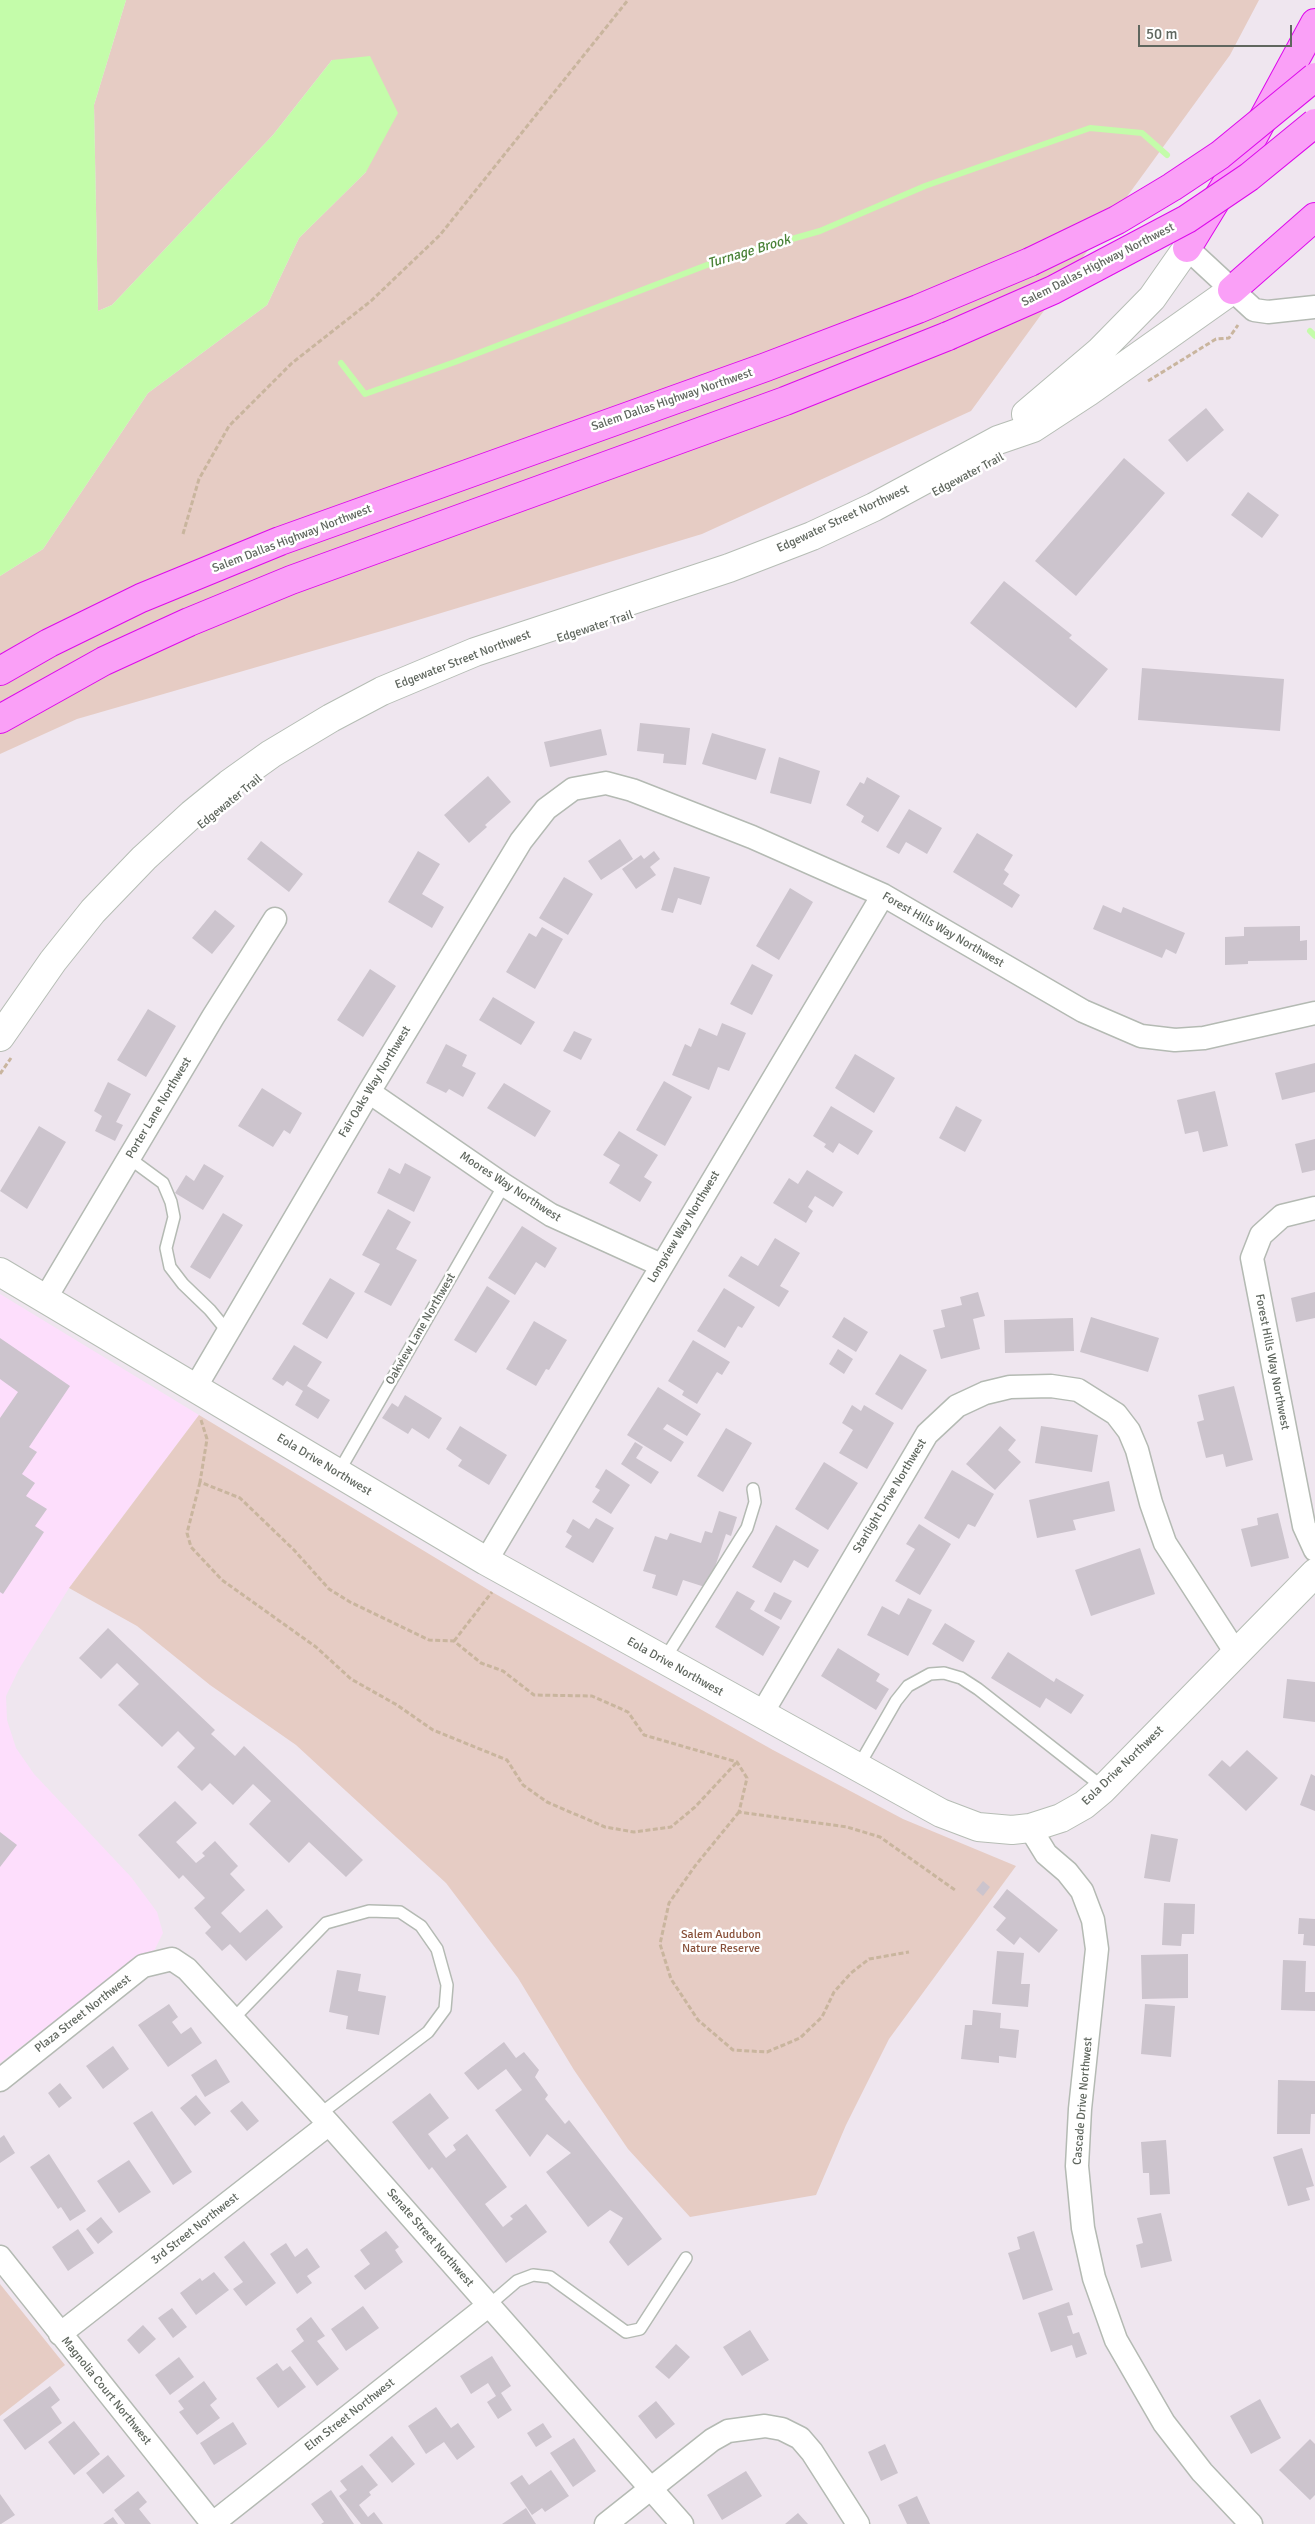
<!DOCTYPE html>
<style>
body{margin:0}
#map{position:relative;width:1315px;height:2524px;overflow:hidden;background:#efe6ef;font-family:Signika,sans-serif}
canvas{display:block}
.scale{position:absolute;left:1138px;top:25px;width:154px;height:22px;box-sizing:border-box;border:2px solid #5f665e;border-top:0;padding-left:6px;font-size:15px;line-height:18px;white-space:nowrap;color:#5f665e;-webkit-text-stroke:4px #fff;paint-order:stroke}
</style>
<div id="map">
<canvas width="1315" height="2524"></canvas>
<div class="scale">50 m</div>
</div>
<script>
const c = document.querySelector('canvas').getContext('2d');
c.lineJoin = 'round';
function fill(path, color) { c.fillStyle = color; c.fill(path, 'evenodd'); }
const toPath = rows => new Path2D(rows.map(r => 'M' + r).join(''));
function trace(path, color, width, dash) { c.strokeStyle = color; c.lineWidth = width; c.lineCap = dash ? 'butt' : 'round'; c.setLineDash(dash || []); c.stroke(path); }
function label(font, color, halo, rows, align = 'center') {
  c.font = font + ' Signika,sans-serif'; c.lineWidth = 5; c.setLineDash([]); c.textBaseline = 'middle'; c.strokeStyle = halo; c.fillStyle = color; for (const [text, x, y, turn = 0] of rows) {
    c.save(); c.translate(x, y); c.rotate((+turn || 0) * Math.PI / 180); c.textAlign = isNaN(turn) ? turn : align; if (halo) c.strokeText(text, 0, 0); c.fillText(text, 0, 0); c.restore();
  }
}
const commercial = toPath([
 [0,1294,199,1415,69,1588,19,1669,6,1696,7,1720,16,1748,34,1774,131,1877,157,1912,163,1933,152,1955,137,1960,110,1978,0,2063]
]);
const green = toPath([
 [126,0,1259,0,1230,55,971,411,702,534,385,630,77,719,0,754,0,576,43,549,148,393,267,305,299,238,366,172,332,60,273,135,112,305,98,311,94,105],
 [199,1415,492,1592,773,1750,903,1819,1016,1866,889,2039,846,2125,816,2195,690,2217,628,2149,574,2070,518,1978,446,1883,296,1745,210,1685,137,1626,69,1588],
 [0,2284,65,2365,0,2416]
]);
const water = toPath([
 [0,0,126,0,94,105,98,311,112,305,273,135,332,60,370,56,398,113,366,172,299,238,267,305,148,393,43,549,0,576]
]);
const stream = toPath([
 [1310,331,1315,336],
 [341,363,365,394,455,362,725,258,820,231,925,186,1090,128,1142,133,1167,155]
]);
const building = toPath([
 [1206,408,1224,430,1187,462,1168,440],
 [1124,458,1165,493,1076,596,1035,561],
 [1248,492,1279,515,1262,538,1231,515],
 [1004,581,1072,635,1069,638,1108,669,1076,708,970,623],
 [1142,668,1284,679,1280,731,1138,720],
 [640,723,690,728,686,765,663,763,664,754,637,751],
 [601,729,607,755,550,767,544,742],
 [712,733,766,749,756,780,702,764],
 [779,757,820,771,811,804,770,793],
 [488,776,511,802,485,825,487,827,469,843,444,815],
 [867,777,900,796,878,832,861,822,864,816,846,805,860,782,864,784],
 [909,809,942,828,927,854,906,842,899,854,886,847],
 [977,833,1013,855,1004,870,1009,874,1003,884,1020,895,1012,908,953,872],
 [620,839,633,859,601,880,588,861],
 [261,841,303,874,289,892,247,859],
 [418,851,440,864,422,894,444,907,432,928,388,902],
 [654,851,660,859,650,867,656,875,636,889,622,869,641,855,644,859],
 [674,867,710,877,701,905,678,898,673,913,661,910],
 [564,877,593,894,568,935,539,918],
 [790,888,813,902,779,960,756,946],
 [1103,905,1121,913,1123,907,1185,933,1176,954,1166,949,1162,958,1093,929],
 [215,910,235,926,212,954,192,938],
 [1300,926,1300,941,1307,940,1307,960,1248,961,1248,964,1225,965,1225,937,1244,936,1244,927],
 [542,927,563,939,535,989,506,972,529,933,536,937],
 [752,964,773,975,752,1015,730,1004],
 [370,969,396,986,363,1037,337,1020],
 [493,997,535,1022,521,1045,479,1020],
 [148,1009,176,1026,146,1077,117,1060],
 [722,1023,746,1033,729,1071,718,1067,709,1090,672,1075,685,1044,691,1047,699,1028,717,1036],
 [574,1031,592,1039,581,1060,563,1051],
 [446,1044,467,1055,462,1066,476,1073,463,1097,449,1089,446,1093,426,1083],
 [855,1054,895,1078,874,1113,835,1088],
 [1315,1063,1315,1092,1282,1100,1275,1073],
 [664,1081,692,1097,665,1146,636,1130],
 [108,1082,131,1094,116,1122,123,1125,115,1141,95,1131,102,1116,94,1111],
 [504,1083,551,1111,535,1137,487,1108],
 [262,1088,302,1113,290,1134,284,1130,273,1147,238,1126],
 [1215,1091,1228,1146,1203,1152,1198,1131,1185,1134,1177,1100],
 [831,1106,873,1131,858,1155,839,1143,833,1153,824,1147,826,1144,813,1136],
 [956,1106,982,1120,965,1152,939,1138],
 [39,1126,66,1142,27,1209,0,1191],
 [619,1131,658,1155,644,1177,652,1182,640,1202,609,1183,620,1165,603,1155],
 [1315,1139,1315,1170,1302,1173,1295,1144],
 [405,1163,431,1177,414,1212,377,1193,389,1168,400,1174],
 [204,1164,224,1176,203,1210,175,1193,186,1175,194,1181],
 [807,1170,843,1192,833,1207,815,1196,808,1207,813,1211,806,1223,773,1203,789,1178,798,1184],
 [388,1209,411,1222,396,1249,417,1260,391,1306,364,1292,380,1264,362,1255],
 [223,1213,243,1225,210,1279,190,1267],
 [522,1226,557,1248,545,1268,536,1262,515,1295,488,1278],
 [775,1238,800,1253,780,1286,789,1291,779,1307,728,1276,741,1256,758,1266],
 [330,1278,355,1293,327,1339,302,1324],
 [487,1286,510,1301,476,1353,454,1340],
 [724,1288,755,1307,742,1328,738,1326,725,1348,697,1331],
 [978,1292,985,1316,973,1319,980,1349,941,1359,933,1330,945,1327,941,1310,962,1305,960,1297],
 [1315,1292,1315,1318,1296,1322,1291,1298],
 [844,1317,868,1332,856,1352,832,1337],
 [1091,1317,1159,1338,1148,1372,1080,1352],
 [1073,1318,1074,1351,1005,1353,1004,1320],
 [534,1321,567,1340,549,1370,546,1369,536,1386,506,1369],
 [0,1338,70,1386,29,1447,37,1452,22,1474,35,1483,26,1496,47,1509,35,1526,44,1532,3,1594,0,1592,0,1418,18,1392,0,1379],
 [693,1340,730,1362,722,1375,717,1372,697,1404,682,1395,684,1391,668,1381],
 [294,1345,322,1362,307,1386,330,1400,318,1419,295,1405,303,1391,287,1381,283,1386,272,1379],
 [838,1349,853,1359,844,1374,829,1364],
 [900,1354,927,1370,902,1410,875,1394],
 [1234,1386,1253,1460,1226,1467,1223,1454,1206,1458,1197,1422,1204,1420,1198,1395],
 [658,1387,701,1414,687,1436,667,1424,663,1429,684,1442,671,1462,627,1435],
 [405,1395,442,1418,429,1439,412,1428,408,1434,382,1418,392,1403,398,1407],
 [852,1405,861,1411,864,1405,894,1423,867,1469,839,1453,853,1430,842,1423],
 [460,1426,507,1455,489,1485,458,1466,462,1460,446,1449],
 [1000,1426,1016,1440,1008,1450,1021,1462,995,1490,966,1464],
 [1041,1426,1098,1435,1092,1472,1035,1463],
 [726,1428,752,1443,723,1492,697,1476],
 [635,1442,643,1447,636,1458,659,1472,651,1484,621,1464],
 [824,1462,858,1483,828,1530,795,1509],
 [606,1469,630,1485,611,1514,592,1502,600,1490,595,1487],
 [952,1470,994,1494,975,1527,968,1524,959,1539,924,1518],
 [1109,1481,1115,1511,1073,1520,1076,1530,1037,1538,1029,1500],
 [719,1511,737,1517,731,1536,726,1534,708,1588,683,1580,677,1596,652,1588,656,1575,643,1571,655,1536,667,1540,670,1533,701,1543,705,1531,712,1533],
 [1278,1513,1289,1558,1251,1567,1241,1529,1258,1525,1257,1518],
 [596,1518,614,1528,593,1563,565,1547,572,1536,566,1532,573,1519,589,1529],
 [919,1524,951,1544,920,1595,895,1581,915,1549,906,1544],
 [776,1525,819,1550,808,1568,794,1560,781,1583,752,1567],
 [1140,1548,1155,1594,1091,1616,1075,1570],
 [737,1591,755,1601,750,1609,780,1627,763,1656,715,1627],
 [774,1592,792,1601,781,1620,764,1611],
 [908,1598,932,1610,908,1656,867,1635,882,1606,899,1615],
 [945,1623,975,1641,963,1662,932,1644],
 [108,1628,215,1730,211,1734,235,1756,244,1746,363,1860,346,1877,309,1842,289,1863,249,1824,271,1801,253,1784,233,1805,210,1783,202,1791,177,1767,195,1748,178,1731,162,1747,118,1705,139,1684,117,1663,101,1679,79,1658],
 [838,1648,880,1674,876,1681,889,1689,876,1710,821,1676],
 [1008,1652,1054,1682,1056,1678,1084,1695,1071,1714,1046,1698,1040,1708,991,1678],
 [1287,1679,1315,1682,1315,1722,1283,1718],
 [1247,1750,1278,1778,1246,1811,1208,1775,1222,1760,1230,1767],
 [1311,1774,1315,1776,1315,1811,1300,1805],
 [175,1801,197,1823,176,1842,196,1863,205,1856,202,1853,215,1841,238,1866,230,1874,245,1890,221,1913,240,1933,267,1909,283,1927,246,1961,230,1944,222,1951,205,1933,211,1927,194,1908,205,1898,183,1875,179,1879,138,1835],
 [0,1832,17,1845,0,1867],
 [1151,1834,1178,1839,1170,1882,1144,1878],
 [983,1881,990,1887,983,1896,976,1890],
 [1007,1889,1058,1930,1039,1953,1020,1937,1014,1945,996,1930,1006,1918,993,1907],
 [1164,1903,1195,1904,1194,1934,1182,1934,1181,1946,1162,1945],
 [1299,1918,1315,1919,1315,1946,1303,1945,1304,1934,1298,1934],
 [997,1951,1024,1953,1021,1984,1030,1984,1028,2007,992,2004],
 [1188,1954,1188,1998,1142,1999,1141,1955],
 [1283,1960,1306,1961,1305,1992,1315,1992,1315,2011,1281,2010],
 [337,1970,361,1974,358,1991,386,1996,379,2035,346,2029,348,2016,329,2012],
 [169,2004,178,2017,172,2022,181,2034,191,2027,202,2043,168,2067,138,2025],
 [1145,2004,1175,2006,1171,2057,1141,2054],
 [973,2010,1001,2013,1000,2028,1019,2030,1016,2058,999,2056,999,2063,961,2059,965,2025,972,2025],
 [504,2042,516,2058,524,2052,539,2070,535,2077,548,2095,545,2099,565,2124,569,2120,662,2239,628,2266,609,2242,623,2218,610,2210,588,2227,546,2172,571,2153,547,2134,530,2157,495,2110,522,2090,506,2069,478,2090,464,2073],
 [113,2046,129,2069,103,2089,86,2066],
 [216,2059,230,2082,205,2097,191,2075],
 [1278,2080,1315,2081,1315,2114,1311,2114,1310,2134,1277,2134],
 [60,2083,72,2098,59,2108,48,2093],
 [430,2093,449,2118,428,2134,446,2158,456,2150,453,2145,467,2134,507,2187,485,2204,503,2227,513,2219,510,2216,526,2204,547,2232,506,2263,432,2167,429,2170,392,2122],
 [196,2095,211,2113,195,2126,180,2108],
 [242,2101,259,2121,247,2131,230,2111],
 [152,2111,192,2172,173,2185,133,2123],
 [4,2135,15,2153,0,2163,0,2138],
 [1166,2140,1170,2194,1150,2195,1149,2173,1143,2173,1141,2142],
 [1302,2148,1314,2186,1306,2188,1310,2200,1288,2206,1273,2157],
 [49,2154,86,2211,70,2221,61,2207,58,2209,30,2167],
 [129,2160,151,2192,119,2213,97,2181],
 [1161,2213,1172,2261,1141,2268,1136,2245,1143,2243,1137,2218],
 [101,2217,113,2232,98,2244,86,2229],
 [78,2229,94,2253,68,2271,52,2247],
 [386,2231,399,2247,395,2250,403,2262,365,2290,354,2276,370,2264,360,2250],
 [1034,2231,1053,2290,1023,2300,1008,2253,1020,2249,1017,2237],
 [244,2241,276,2283,246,2306,233,2289,243,2282,224,2257],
 [286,2243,295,2257,307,2248,320,2267,307,2276,312,2283,297,2294,270,2254],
 [214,2272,229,2290,196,2315,180,2293,200,2278,202,2281],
 [1069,2302,1073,2315,1067,2316,1073,2334,1079,2332,1087,2354,1076,2358,1072,2345,1051,2352,1038,2313],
 [363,2306,379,2328,346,2351,331,2329],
 [172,2308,187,2327,173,2338,158,2318],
 [311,2317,325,2336,317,2341,339,2369,317,2386,291,2351,304,2341,296,2329],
 [143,2325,156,2339,139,2354,127,2340],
 [750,2330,769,2360,742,2376,723,2347],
 [676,2344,690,2357,669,2379,655,2367],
 [492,2356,511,2386,501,2393,512,2410,498,2419,487,2402,496,2396,488,2383,471,2394,460,2376],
 [179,2357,194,2377,170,2395,155,2375],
 [277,2363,283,2371,290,2366,306,2387,278,2408,256,2378],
 [204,2381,217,2399,210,2405,220,2418,197,2435,179,2412,184,2409,178,2401],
 [50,2386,60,2400,51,2407,62,2423,25,2450,3,2420],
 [1260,2399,1281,2438,1251,2454,1230,2416],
 [656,2401,675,2424,656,2439,638,2416],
 [436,2407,451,2428,458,2423,475,2447,457,2460,444,2442,426,2454,408,2426],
 [74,2421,100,2454,74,2475,48,2442],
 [233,2422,247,2444,214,2465,200,2443],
 [543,2423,552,2437,536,2447,527,2433],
 [392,2436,415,2464,392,2483,369,2455],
 [574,2438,596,2471,573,2487,550,2453],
 [1310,2439,1315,2444,1315,2495,1310,2500,1279,2470],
 [885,2444,898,2473,881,2481,868,2452],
 [108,2455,125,2476,103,2494,86,2473],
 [362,2465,378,2485,369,2492,371,2495,359,2505,368,2517,374,2512,383,2524,361,2524,339,2496,347,2490,340,2481],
 [551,2470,569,2496,545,2512,542,2508,532,2515,510,2483,522,2475,529,2485],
 [746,2471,762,2496,722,2520,707,2495],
 [331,2490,354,2524,321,2524,324,2522,311,2504],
 [138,2491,147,2502,139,2509,151,2524,125,2524,114,2510],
 [0,2494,15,2515,1,2524,0,2524],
 [917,2496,930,2524,907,2524,898,2505],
 [526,2508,536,2524,502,2524],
 [798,2513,808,2524,785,2524],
 [113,2517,118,2524,103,2524]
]);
const path = toPath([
 [1148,381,1216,339,1229,338,1238,325],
 [183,534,199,479,229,426,292,363,371,301,440,235,628,0],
 [0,1074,11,1058],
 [201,1420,207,1439,200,1482,240,1498,294,1550,329,1589,350,1602,429,1640,454,1641,481,1663,503,1671,534,1695,592,1696,628,1712,644,1735,737,1762,747,1778,739,1812,847,1827,880,1837,955,1890],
 [200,1482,187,1533,191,1547,222,1580,316,1647,351,1679,397,1705,433,1730,507,1760,523,1785,547,1802,605,1827,634,1832,671,1827,695,1807,737,1762],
 [454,1641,492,1592],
 [739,1812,695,1866,669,1903,660,1944,671,1979,698,2020,733,2050,767,2052,800,2038,822,2017,834,1992,851,1973,869,1959,909,1952]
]);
const service = toPath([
 [129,1158,163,1183,171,1202,174,1217,166,1248,170,1267,183,1284,210,1310,228,1332],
 [338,1473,504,1185],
 [664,1660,747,1528,755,1502,753,1489],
 [858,1767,896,1701,908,1686,930,1674,944,1673,961,1678,978,1689,1104,1788],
 [233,2019,326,1923,369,1911,400,1912,421,1926,437,1949,447,1985,445,2009,428,2032,320,2114],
 [489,2305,517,2281,533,2275,550,2277,626,2332,640,2329,686,2258]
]);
const minor = toPath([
 [1187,248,1254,310,1268,312,1315,307],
 [369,1092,504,1185,551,1215,661,1265],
 [1315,1208,1282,1216,1261,1235,1252,1258,1304,1526,1315,1550],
 [45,1299,213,1017,275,919],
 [195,1388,369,1092,521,841,546,809,573,789,606,783,632,790,752,837,883,895,1083,1011,1141,1036,1175,1040,1204,1038,1315,1013],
 [486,1561,883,895],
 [761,1715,927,1434,957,1406,985,1393,1010,1387,1051,1386,1078,1390,1116,1414,1129,1431,1137,1450,1151,1503,1165,1543,1236,1653],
 [1030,1828,1046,1854,1067,1872,1082,1891,1093,1920,1097,1949,1080,2109,1077,2166,1083,2228,1094,2278,1116,2340,1164,2423,1202,2472,1251,2524],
 [0,2080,143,1966,172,1959,187,1969,329,2124,682,2524],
 [0,2257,212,2523],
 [60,2334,329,2124],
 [212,2524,489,2305],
 [606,2524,712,2440,728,2431,765,2426,782,2429,800,2438,812,2452,858,2524]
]);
const secondary = toPath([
 [1026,414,1099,352,1152,298,1187,248],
 [0,1037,53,961,93,911,144,858,192,814,229,784,271,754,331,718,382,691,475,652,729,568,812,536,874,507,998,440,1033,428,1088,392,1232,290],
 [0,1272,486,1561,941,1813,978,1827,1012,1830,1030,1828,1061,1818,1084,1805,1102,1790,1315,1573]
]);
const trunk = toPath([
 [1187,248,1239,163,1315,23],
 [1232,290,1315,217],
 [0,671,49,643,141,598,280,541,766,367,918,309,1030,262],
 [0,719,104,661,189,622,291,580,785,401,948,336]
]);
const trunkBridge = toPath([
 [1030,262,1117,220,1172,187,1220,155,1315,77],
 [948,336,1053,290,1187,219,1249,177,1315,123]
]);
const streetNames = [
 ["Salem Dallas Highway Northwest",1098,265,-27],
 ["Salem Dallas Highway Northwest",672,400,-19],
 ["Edgewater Trail",968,475,-28],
 ["Edgewater Street Northwest",843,519,-25],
 ["Salem Dallas Highway Northwest",292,539,-21],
 ["Edgewater Trail",595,627,-18],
 ["Edgewater Street Northwest",463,660,-21],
 ["Edgewater Trail",230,802,-39],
 ["Forest Hills Way Northwest",943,930,30],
 ["Fair Oaks Way Northwest",375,1082,-59],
 ["Porter Lane Northwest",159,1108,-59],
 ["Moores Way Northwest",510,1187,33],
 ["Longview Way Northwest",684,1227,-59],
 ["Oakview Lane Northwest",421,1329,-60],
 ["Forest Hills Way Northwest",1272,1362,79],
 ["Eola Drive Northwest",324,1465,31],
 ["Starlight Drive Northwest",890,1496,-59],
 ["Eola Drive Northwest",675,1667,29],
 ["Eola Drive Northwest",1123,1766,-44],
 ["Plaza Street Northwest",83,2014,-38],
 ["Cascade Drive Northwest",1083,2101,-85],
 ["3rd Street Northwest",195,2229,-38],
 ["Senate Street Northwest",430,2238,49],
 ["Magnolia Court Northwest",106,2391,51],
 ["Elm Street Northwest",350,2415,-38]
];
const parkNames = [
 ["Salem Audubon",721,1935],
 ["Nature Reserve",721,1949]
];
const waterNames = [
 ["Turnage Brook",749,252,-17]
];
fill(commercial, '#fddefc');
fill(green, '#e6ccc4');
fill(water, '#c4fcaa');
trace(stream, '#c4fcaa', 6);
fill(building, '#ccc4cd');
trace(service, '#b4bab3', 14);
trace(minor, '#b4bab3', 25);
trace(secondary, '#b6bdb5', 30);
trace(trunk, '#dd09ec', 30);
trace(path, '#c9b59e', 3, [5, 2.5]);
trace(service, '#fff', 11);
trace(minor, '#fff', 22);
trace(secondary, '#fff', 28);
trace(trunk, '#faa0f7', 28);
trace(trunkBridge, '#dd09ec', 30, []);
trace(trunkBridge, '#faa0f7', 28);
label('12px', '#5f665e', '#fff', streetNames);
label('12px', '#88513a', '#fff', parkNames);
label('italic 14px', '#4a8237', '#fff', waterNames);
</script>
